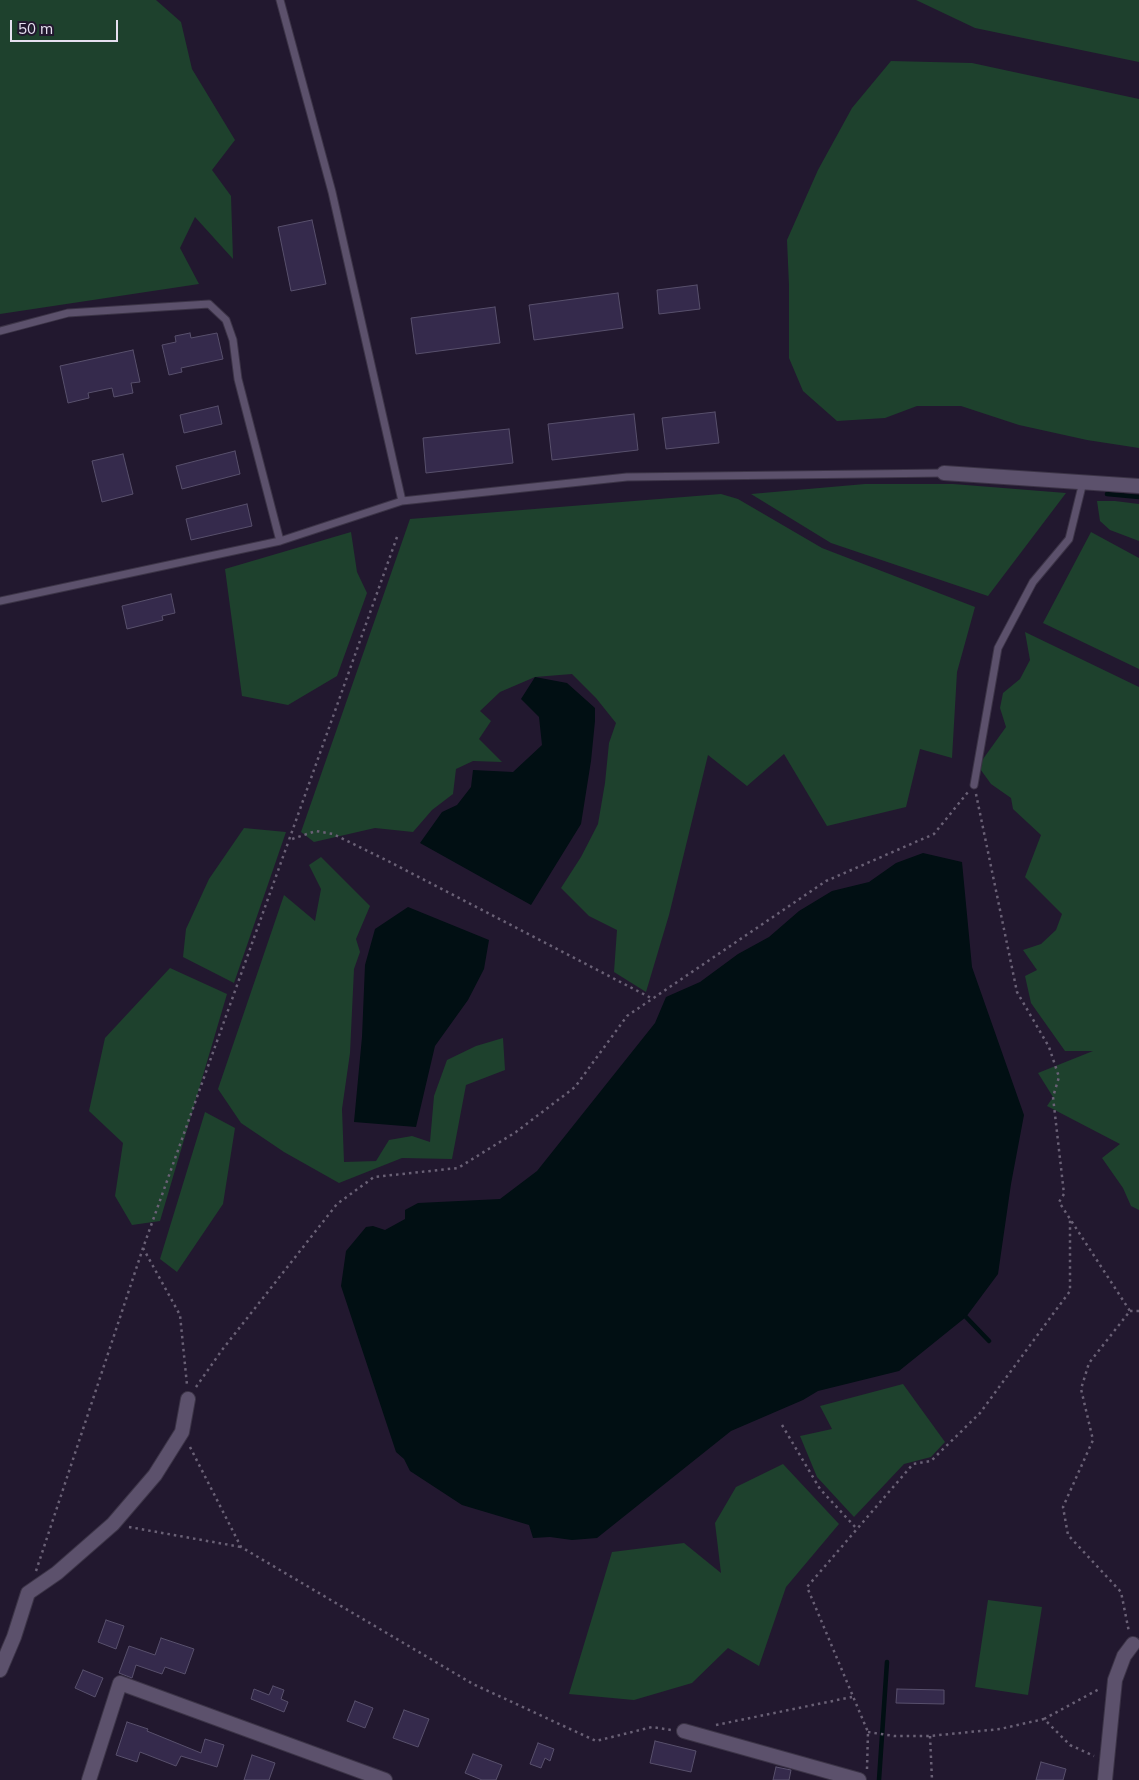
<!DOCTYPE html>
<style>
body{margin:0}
#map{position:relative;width:1139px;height:1780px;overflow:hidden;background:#22182f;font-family:Mulish,sans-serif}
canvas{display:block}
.scale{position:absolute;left:10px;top:20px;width:108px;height:22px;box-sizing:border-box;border:2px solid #e6e0f0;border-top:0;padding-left:6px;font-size:15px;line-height:18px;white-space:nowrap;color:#e6e0f0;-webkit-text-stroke:4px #22182f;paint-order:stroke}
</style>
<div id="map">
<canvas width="1139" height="1780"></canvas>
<div class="scale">50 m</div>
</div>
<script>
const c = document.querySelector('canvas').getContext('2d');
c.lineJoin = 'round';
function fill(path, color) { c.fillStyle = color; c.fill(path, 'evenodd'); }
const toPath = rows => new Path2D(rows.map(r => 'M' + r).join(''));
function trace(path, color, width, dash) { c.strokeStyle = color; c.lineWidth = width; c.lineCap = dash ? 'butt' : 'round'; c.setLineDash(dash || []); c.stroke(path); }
const green = toPath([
 [0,0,156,0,181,22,192,69,235,140,212,170,231,196,233,259,195,217,180,248,199,284,0,314],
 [916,0,1139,0,1139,62,975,28],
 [891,61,972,63,1139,99,1139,448,1087,440,1019,425,961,406,917,406,885,418,837,421,803,391,789,358,789,285,787,240,818,170,852,108],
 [865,484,953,484,1066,493,988,596,831,543,751,494],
 [721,494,738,499,822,548,975,607,957,672,952,758,920,749,906,807,827,826,784,754,747,786,708,755,669,915,646,992,614,972,617,930,589,916,561,888,581,857,598,824,605,783,609,743,616,723,596,698,572,674,535,677,500,692,480,711,491,721,479,739,502,762,473,761,456,769,453,794,432,810,413,832,375,828,314,842,301,832,410,519],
 [1097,501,1115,501,1139,504,1139,541,1110,530,1100,521],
 [351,532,357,572,367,593,337,676,288,705,242,696,225,569],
 [1091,532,1139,558,1139,669,1043,623],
 [1025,632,1139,687,1139,1210,1131,1206,1123,1188,1102,1158,1120,1144,1047,1106,1053,1097,1038,1073,1093,1051,1065,1051,1031,1003,1025,976,1037,970,1023,950,1041,944,1056,930,1062,914,1025,877,1041,835,1013,809,1011,798,991,784,978,766,1006,727,1000,708,1003,693,1020,679,1030,660],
 [244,828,286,832,234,983,183,957,186,929,209,879],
 [321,857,370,906,356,939,360,952,354,969,350,1053,342,1109,344,1162,376,1161,389,1140,412,1136,430,1142,434,1096,447,1060,476,1046,503,1038,505,1070,466,1085,452,1159,402,1158,339,1183,284,1152,241,1123,218,1089,284,895,315,921,321,889,309,865],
 [170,968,227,994,160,1221,132,1225,115,1196,123,1143,89,1111,105,1038],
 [205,1112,235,1128,223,1204,177,1272,160,1259],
 [903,1384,945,1442,931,1457,904,1464,854,1517,817,1477,800,1436,832,1429,820,1406],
 [783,1464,839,1524,786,1587,759,1666,728,1648,692,1683,634,1700,569,1694,612,1552,684,1543,721,1573,715,1523,736,1487],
 [988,1600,1042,1607,1028,1695,975,1687]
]);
const water = toPath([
 [535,677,567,683,595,708,595,721,591,761,581,824,531,905,420,843,442,812,457,805,471,787,473,770,513,772,542,745,539,717,521,699],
 [923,853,962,862,972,967,1024,1115,1011,1184,998,1274,966,1317,899,1371,818,1391,803,1400,731,1431,597,1538,572,1540,550,1537,533,1538,529,1525,462,1505,410,1471,404,1459,396,1452,341,1286,346,1251,366,1227,373,1226,385,1230,405,1219,405,1210,418,1203,500,1199,537,1171,655,1023,666,997,700,982,738,954,769,937,799,911,832,891,869,882,896,863],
 [408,907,489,940,484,969,468,1000,435,1046,416,1127,354,1122,362,1037,365,965,375,929]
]);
const stream = toPath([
 [1107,494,1139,497],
 [966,1317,989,1341],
 [879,1780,887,1662]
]);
const building = toPath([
 [312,220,326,284,291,291,278,227,312,220],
 [697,285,700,309,659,314,657,290,697,285],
 [618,293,623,328,534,340,529,305,618,293],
 [495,307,500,343,416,354,411,318,495,307],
 [190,333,191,338,217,333,223,359,181,368,182,372,169,375,162,345,176,342,175,336,190,333],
 [133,350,140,382,131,383,133,393,114,397,112,388,88,393,89,398,68,403,60,366,133,350],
 [218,406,222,424,184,433,180,415,218,406],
 [715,412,719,443,666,449,662,418,715,412],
 [634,414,638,450,552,460,548,424,634,414],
 [509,429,513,463,426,473,423,438,509,429],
 [235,451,240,474,182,489,176,466,235,451],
 [123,454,133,494,102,502,92,461,123,454],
 [247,504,252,526,191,540,186,519,247,504],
 [171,594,175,613,162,616,163,620,127,629,122,606,171,594],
 [106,1620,124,1626,116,1649,98,1642,106,1620],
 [161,1638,194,1649,185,1674,165,1667,162,1674,136,1665,132,1678,119,1673,129,1646,155,1655,161,1638],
 [83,1670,103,1678,95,1697,75,1688,83,1670],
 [273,1686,284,1690,281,1699,288,1702,284,1712,251,1699,254,1689,269,1695,273,1686],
 [897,1689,944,1690,944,1704,896,1703,897,1689],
 [355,1701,373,1708,365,1728,347,1721,355,1701],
 [404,1710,429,1719,418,1747,393,1738,404,1710],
 [127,1722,148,1729,147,1731,201,1753,205,1739,224,1745,217,1767,181,1756,176,1766,140,1752,137,1762,116,1755,127,1722],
 [655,1741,696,1751,691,1772,650,1763,655,1741],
 [538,1743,554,1749,550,1761,545,1758,541,1768,530,1764,538,1743],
 [473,1754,502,1765,496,1780,482,1780,465,1773,473,1754],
 [252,1755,275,1763,269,1780,244,1780,252,1755],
 [1041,1762,1066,1769,1063,1780,1036,1780,1041,1762],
 [776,1767,791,1770,789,1780,773,1780,776,1767]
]);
const path = toPath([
 [397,537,289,840,316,831,333,834,390,862,653,999],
 [976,794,1017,992,1049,1047,1059,1077,1053,1097,1064,1194,1059,1202,1130,1311,1089,1363,1081,1389,1093,1440,1063,1507,1068,1535,1121,1592,1129,1632],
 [143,1248,180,1315,187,1385],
 [1130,1311,1139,1311],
 [196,1387,222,1350,337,1204,374,1177,458,1168,516,1132,575,1087,627,1016,826,881,934,834,968,792],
 [782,1425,820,1489,857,1529],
 [190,1447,241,1547,473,1684,596,1741,652,1727,671,1730],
 [129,1527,241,1547],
 [36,1571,143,1248,289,840],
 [1044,1719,1101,1688],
 [716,1725,852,1697],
 [868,1732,894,1736,930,1736,1000,1729,1044,1719,1070,1745,1094,1756],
 [930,1736,932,1780],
 [867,1769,868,1732,807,1587,913,1464,931,1461,980,1413,1070,1291,1070,1219]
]);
const service = toPath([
 [280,0,332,192,402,501],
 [0,331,68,313,209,304,226,320,233,340,238,379,280,541],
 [0,601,280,541,402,501,627,477,944,473],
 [974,785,998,648,1033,582,1069,539,1083,482]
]);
const minor = toPath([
 [944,473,1139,486],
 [0,1670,14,1637,28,1593,57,1573,113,1524,155,1475,182,1432,188,1399],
 [684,1731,859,1780],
 [89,1780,120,1683,385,1780],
 [1105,1780,1115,1680,1124,1656,1133,1644]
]);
fill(green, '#1e412d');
fill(water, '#010f13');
trace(stream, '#010f13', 4.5);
fill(building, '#352a4c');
trace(building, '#58506c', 1);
trace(service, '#3c3447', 9);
trace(minor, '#3c3447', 16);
trace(path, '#6a6176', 2.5, [2.5, 4]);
trace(service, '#5c516c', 7);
trace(minor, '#5c516c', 14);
</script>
